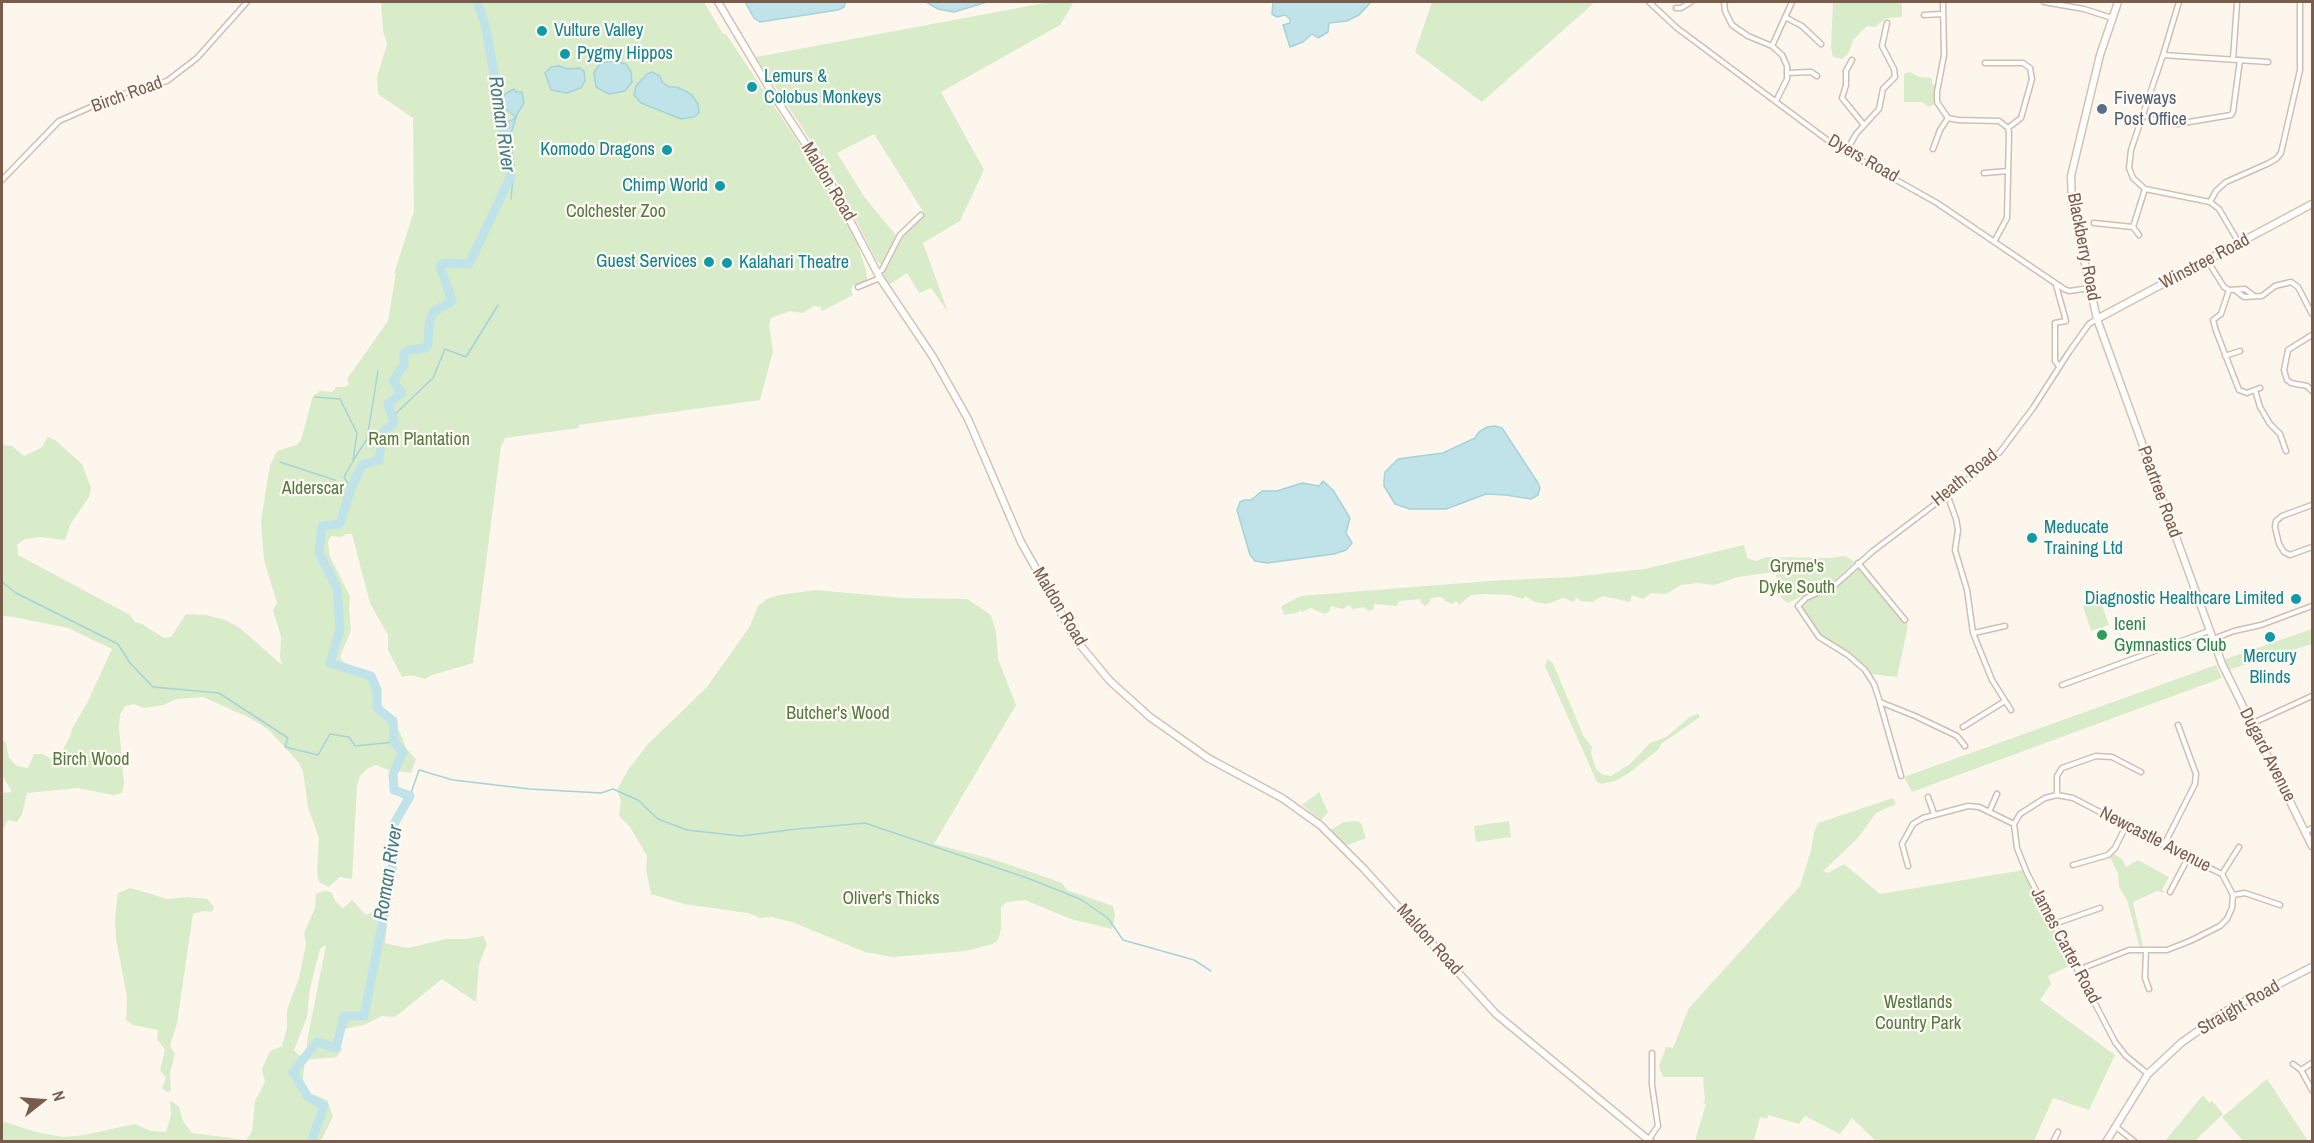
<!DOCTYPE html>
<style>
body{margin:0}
#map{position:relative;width:2314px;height:1143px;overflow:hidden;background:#fdf6ec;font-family:"Archivo Narrow",sans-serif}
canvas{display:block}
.frame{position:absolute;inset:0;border:3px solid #7a5c4d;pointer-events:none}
.north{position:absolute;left:12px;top:1071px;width:60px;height:60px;-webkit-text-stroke:4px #fffaf3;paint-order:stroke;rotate:73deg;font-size:16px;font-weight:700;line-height:24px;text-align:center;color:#7a5c4d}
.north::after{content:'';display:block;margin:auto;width:21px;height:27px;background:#7a5c4d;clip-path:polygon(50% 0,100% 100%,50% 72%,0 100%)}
</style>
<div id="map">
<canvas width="2314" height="1143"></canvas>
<div class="frame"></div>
<div class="north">N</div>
</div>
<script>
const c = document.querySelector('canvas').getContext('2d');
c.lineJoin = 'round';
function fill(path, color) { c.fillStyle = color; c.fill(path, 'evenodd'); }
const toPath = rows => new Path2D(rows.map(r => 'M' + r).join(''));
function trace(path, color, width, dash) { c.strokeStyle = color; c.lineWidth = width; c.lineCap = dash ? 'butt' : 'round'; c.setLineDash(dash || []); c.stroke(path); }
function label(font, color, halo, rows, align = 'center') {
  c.font = font + ' "Archivo Narrow",sans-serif'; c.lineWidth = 4.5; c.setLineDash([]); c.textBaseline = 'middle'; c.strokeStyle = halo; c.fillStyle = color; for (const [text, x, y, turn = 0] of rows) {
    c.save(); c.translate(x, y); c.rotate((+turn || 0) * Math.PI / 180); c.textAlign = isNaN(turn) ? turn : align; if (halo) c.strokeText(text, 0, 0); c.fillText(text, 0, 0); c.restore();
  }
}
const green = toPath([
 [381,2,704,2,723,34,726,34,828,187,854,233,866,270,867,280,864,283,853,285,851,290,853,295,822,311,820,307,814,306,803,313,790,311,771,318,769,325,773,351,760,400,578,425,579,428,505,438,501,446,473,663,429,676,426,679,411,675,402,677,388,650,388,635,370,603,352,534,346,534,341,537,331,536,328,542,330,557,350,596,349,610,351,630,340,657,345,664,364,671,377,684,383,709,399,730,406,748,416,759,411,773,388,770,376,765,367,769,360,776,357,786,352,879,340,877,329,887,319,882,317,872,319,838,308,807,303,771,299,763,269,730,250,718,203,697,177,699,163,705,144,708,134,704,125,706,120,715,119,728,124,784,122,793,113,795,78,788,27,793,22,814,17,822,8,820,2,831,2,793,12,792,2,775,2,739,6,743,9,758,17,766,28,768,34,754,43,754,53,760,59,756,70,737,72,729,87,703,112,649,68,628,14,617,2,616,2,437,4,445,12,446,24,456,41,448,48,437,55,440,82,464,91,488,89,497,70,525,65,540,40,537,25,539,17,545,18,555,130,615,135,622,142,624,164,638,171,637,186,614,206,615,225,620,240,628,282,665,280,657,281,637,273,610,277,603,264,560,261,521,270,465,277,451,297,445,301,440,313,396,320,391,333,392,336,387,346,387,349,383,347,379,388,321,396,273,394,274,414,211,413,118,378,94,377,77,387,44,383,31],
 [1050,2,1074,2,1060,25,941,92,984,170,960,221,923,243,948,312,931,288,919,293,907,273,889,285,883,273,903,237,924,213,874,134,837,153,865,198,896,235,883,266,876,260,835,178,756,57],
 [1432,2,1595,2,1482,102,1415,52],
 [1833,2,1902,2,1902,17,1886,18,1875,27,1867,26,1853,40,1848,54,1842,59,1833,57,1831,48],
 [1910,72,1919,77,1932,78,1932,84,1935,85,1935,104,1929,107,1922,102,1904,102,1904,74],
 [1744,545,1747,558,1756,561,1767,557,1828,558,1845,556,1855,562,1828,586,1813,590,1788,603,1781,598,1775,570,1773,572,1738,577,1714,585,1697,583,1681,585,1666,594,1651,593,1643,599,1632,595,1630,602,1603,596,1592,602,1580,601,1576,597,1574,602,1563,598,1547,604,1535,602,1525,596,1523,599,1511,595,1485,594,1471,595,1459,605,1456,601,1453,604,1445,601,1442,597,1431,598,1430,602,1425,606,1420,602,1421,599,1399,601,1397,606,1374,604,1374,609,1369,611,1364,607,1353,609,1349,605,1343,609,1331,606,1329,612,1324,614,1311,608,1302,612,1300,609,1299,612,1284,615,1281,606,1301,596,1489,581,1571,577,1645,569],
 [1858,566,1908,626,1897,677,1871,674,1852,655,1819,637,1799,609,1800,602,1827,589],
 [816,590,903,598,967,599,990,614,996,631,998,659,1016,705,934,844,989,858,1028,871,1062,883,1067,890,1113,906,1115,915,1112,929,1071,919,1025,900,1007,902,1001,907,1001,929,998,940,993,944,965,951,893,957,865,952,792,922,771,917,760,918,748,913,684,904,651,894,646,869,647,856,630,827,619,816,621,801,617,790,628,770,648,744,707,687,750,626,758,606,767,599,779,595],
 [2100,600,2109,625,2091,631,2083,606],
 [2312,629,2312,644,2228,670,2223,660],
 [1547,659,1553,663,1583,735,1592,747,1591,753,1596,769,1603,775,1611,776,1630,764,1650,743,1666,737,1691,716,1698,714,1700,717,1661,744,1659,749,1629,773,1615,781,1602,784,1597,782,1545,666],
 [2216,665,2222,678,1912,792,1904,777],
 [1319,792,1328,812,1321,820,1302,805],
 [1893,798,1896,804,1876,813,1858,838,1823,871,1828,873,1844,864,1880,894,2023,870,2071,965,2048,976,2051,984,2040,1000,2115,1055,2089,1110,2053,1098,2034,1141,1876,1141,1852,1118,1840,1134,1805,1116,1799,1124,1768,1115,1767,1119,1760,1117,1754,1141,1695,1141,1706,1104,1703,1103,1705,1100,1703,1077,1663,1077,1659,1066,1666,1047,1673,1048,1689,1008,1800,886,1811,850,1814,833,1818,823],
 [1356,821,1361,823,1366,838,1345,846,1329,831,1344,822],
 [1509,821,1511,837,1476,842,1474,826],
 [2114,854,2122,859,2126,867,2138,860,2169,877,2162,890,2165,893,2157,891,2133,902,2143,947,2140,948,2127,900,2119,887,2118,874,2110,857],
 [130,888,168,899,188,897,207,899,214,907,212,912,204,911,193,914,177,1023,170,1046,175,1054,170,1073,171,1091,167,1092,162,1088,166,1078,160,1070,165,1050,157,1039,158,1030,133,1025,126,1020,127,997,116,939,115,919,118,893],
 [324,891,331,892,336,902,343,908,352,900,366,915,376,911,387,927,385,943,392,945,408,948,446,939,467,939,483,936,487,944,479,965,476,1002,442,979,395,1017,382,1016,364,1025,348,1028,333,1036,342,1049,337,1057,307,1060,307,1041,326,945,320,949,310,988,307,1017,294,1050,305,1061,301,1096,315,1095,327,1100,333,1116,321,1141,2,1141,2,1121,36,1132,63,1137,84,1135,135,1124,151,1131,166,1132,171,1115,170,1100,179,1107,183,1121,192,1133,246,1140,252,1132,255,1101,265,1082,262,1069,270,1051,282,1046,287,1028,287,1010,299,978,306,944,304,933,315,908,316,894],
 [2267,1079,2308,1141,2243,1141,2222,1117],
 [2203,1095,2209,1103,2212,1101,2223,1114,2195,1141,2165,1141]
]);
const water = toPath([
 [745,2,846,2,844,7,838,10,760,22,754,18,745,2],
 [926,2,987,2,954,12,938,9,926,2],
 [1273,2,1371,2,1359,15,1347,21,1329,23,1328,32,1318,38,1312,34,1303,42,1290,47,1283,25,1290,23,1290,19,1285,15,1277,17,1272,14,1273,2],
 [613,61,626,64,631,72,632,82,625,91,609,94,596,87,594,73,600,63,613,61],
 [559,66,568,69,579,68,584,71,585,81,581,88,567,93,551,90,545,73,551,67,559,66],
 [652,72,660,76,662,82,669,87,677,87,691,94,698,104,699,113,694,117,681,119,641,103,634,95,636,86,647,74,652,72],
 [514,89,516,92,522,92,524,103,517,114,510,137,511,145,505,125,506,122,513,120,515,116,505,109,503,99,505,94,514,89],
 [1495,426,1502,428,1538,483,1540,488,1538,495,1531,499,1506,495,1486,494,1446,509,1410,509,1395,504,1384,486,1384,480,1385,472,1398,459,1443,453,1475,438,1479,432,1487,427,1495,426],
 [1323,481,1333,490,1350,518,1346,533,1352,543,1346,550,1334,554,1267,563,1255,561,1250,555,1237,510,1240,502,1244,500,1251,500,1262,491,1277,491,1302,483,1319,486,1323,481]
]);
const stream = toPath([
 [511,146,514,165,511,199],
 [315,397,340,399,357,433,353,461,344,477,351,488],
 [392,417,433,378,445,349,466,357,498,305],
 [354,459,367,439,378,371],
 [280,462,335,480,347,502],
 [2,582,16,593,118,644,130,663,153,687,219,693,288,738,285,747,318,755,330,734,349,737,355,746,394,742],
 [410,796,419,770,453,780,530,789,601,793,613,789,638,800,658,819,687,830,741,836,797,829,865,823,1030,879,1080,899,1108,918,1123,940,1194,960,1211,971]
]);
const river = toPath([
 [311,1142,324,1106,308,1097,293,1072,317,1042,336,1048,344,1016,364,1016,392,875,394,824,410,796,394,790,393,774,403,752,394,742,393,721,377,708,377,690,371,676,330,663,340,630,337,588,319,553,322,526,340,524,351,488,362,465,379,460,383,432,394,423,388,404,402,393,393,381,404,365,404,353,409,350,425,348,428,345,429,325,433,312,452,301,440,266,444,263,469,264,511,176,492,62,485,24,477,2]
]);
const street = toPath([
 [1649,2,1677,28,1834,145,1937,203,2064,289,2069,291,2090,288],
 [1724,2,1725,11,1732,25,1748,36,1772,46,1782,55,1787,66,1787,79,1776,101],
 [1943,2,1944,55,1937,92,1937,102,1948,118,1958,120,1999,121,2008,128,2009,133,2007,218,1995,240],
 [2044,2,2084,9,2112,18],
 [2179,2,2163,55,2131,150,2129,168,2133,178,2145,189,2210,202,2219,209,2239,243],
 [1676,8,1681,8,1691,2],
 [1924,15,1942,14],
 [1785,17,1802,26,1821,44],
 [1772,46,1792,2],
 [2163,55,2268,62],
 [2233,59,2237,3],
 [1852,60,1846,71,1846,85,1842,98,1864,125],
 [1985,63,2023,63,2030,68,2032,79,2021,118,2008,128],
 [1787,73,1811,72,1817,76],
 [2142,115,2157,121,2177,124,2231,115,2233,112,2240,60],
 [1933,149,1940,130,1948,118],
 [1846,152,1856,134,1879,109,1883,89,1895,77,1894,69,1882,46,1887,23],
 [1984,173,2008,171],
 [2,180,59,121,116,96,167,81,197,58,247,2],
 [2210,202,2216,191,2226,182,2267,164,2276,159,2281,153,2300,70,2300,2],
 [2094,223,2133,227,2139,235],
 [2133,227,2145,189],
 [2207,260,2224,287,2229,290,2245,289,2253,295],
 [878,273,882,270,900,235,921,215],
 [2056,285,2066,321,2055,323,2055,361,2059,366],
 [858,287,880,278],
 [2229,290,2221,314,2213,320,2216,331,2239,390,2247,393,2260,388],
 [2235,290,2244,297,2262,296,2275,286,2291,282,2298,287,2312,314],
 [2312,335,2288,350,2284,370,2287,380,2291,383,2307,386,2312,391],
 [2225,356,2240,351],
 [2255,390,2260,407,2270,424,2280,434,2286,451],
 [1947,494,1956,519,1958,530,1955,550,1967,590,1973,633,1992,680,2011,710],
 [2312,505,2282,516,2276,521,2275,527,2279,544,2284,552,2290,555,2312,547],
 [1858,563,1905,620],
 [1974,633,2005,626],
 [2213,639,2234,631,2261,625,2312,606],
 [2062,685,2209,631],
 [1880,703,1901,776],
 [2251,724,2312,696],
 [1963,727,2005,701],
 [1965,746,1957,736,1915,716,1880,702,1874,684,1865,670,1848,655,1819,637,1798,606,1806,598,1835,585,1873,551,1980,470,2000,452,2033,408,2069,352,2089,324,2097,319],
 [2057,795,2057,776,2062,768,2096,756,2112,757,2141,772],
 [1928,797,1934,814],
 [1989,812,1997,794],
 [2305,832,2312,828],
 [2164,845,2195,784,2196,774,2178,725],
 [2073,865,2108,855,2115,848,2126,826],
 [1908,866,1902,844,1913,824,1923,818,1968,806,1979,807,2014,824],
 [2222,874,2239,847],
 [2170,892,2188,858],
 [2233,895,2245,893,2280,905],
 [2054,924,2100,908],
 [2146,950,2145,978,2149,989],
 [2078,970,2129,950,2167,950,2190,941,2220,926,2227,919,2232,908,2233,895,2222,874,2188,858,2073,798,2057,795,2045,798,2020,814,2014,824,2017,848,2027,873,2115,1042,2126,1056,2148,1074],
 [2293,1064,2301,1070,2312,1090],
 [2301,1070,2312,1063],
 [2115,1126,2135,1142],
 [1649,1139,1658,1126,1652,1085,1652,1053],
 [2053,1142,2058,1132]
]);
const secondary = toPath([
 [718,2,771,91,829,180,880,278,933,357,968,419,1021,542,1076,640,1110,681,1150,717,1208,758,1282,798,1320,825,1364,869,1496,1014,1651,1142],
 [2118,2,2100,55,2071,176,2072,204,2097,319,2222,664,2312,846],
 [2097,319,2312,204],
 [2106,1142,2148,1074,2181,1043,2226,1011,2312,967]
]);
const markers = [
 [542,31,6,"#0f9aa8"],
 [565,54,6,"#0f9aa8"],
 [752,87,6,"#0f9aa8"],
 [2102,109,6,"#5c6f8a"],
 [667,150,6,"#0f9aa8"],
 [720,186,6,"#0f9aa8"],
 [709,262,6,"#0f9aa8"],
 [727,263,6,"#0f9aa8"],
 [2032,538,6,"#0f9aa8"],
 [2296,599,6,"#0f9aa8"],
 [2102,635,6,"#2e9e5b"],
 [2270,637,6,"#0f9aa8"]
];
const cultureNames = [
 ["Vulture Valley",554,31],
 ["Pygmy Hippos",577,54],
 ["Lemurs &",764,77],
 ["Colobus Monkeys",764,98],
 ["Komodo Dragons",655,150,"right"],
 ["Chimp World",708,186,"right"],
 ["Guest Services",697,262,"right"],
 ["Kalahari Theatre",739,263],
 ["Meducate",2044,528],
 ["Training Ltd",2044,549],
 ["Diagnostic Healthcare Limited",2284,599,"right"],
 ["Mercury",2270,657,"center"],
 ["Blinds",2270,678,"center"]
];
const streetNames = [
 ["Birch Road",127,95,-20],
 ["Dyers Road",1863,159,30],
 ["Maldon Road",828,182,59],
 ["Blackberry Road",2083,247,79],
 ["Winstree Road",2205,262,-28],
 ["Heath Road",1965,478,-39],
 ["Peartree Road",2159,492,70],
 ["Maldon Road",1059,607,59],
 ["Dugard Avenue",2267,755,63],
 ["Newcastle Avenue",2155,840,27],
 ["Maldon Road",1429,940,48],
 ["James Carter Road",2065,946,62],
 ["Straight Road",2239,1008,-30]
];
const serviceNames = [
 ["Fiveways",2114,99],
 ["Post Office",2114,120]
];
const parkNames = [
 ["Colchester Zoo",616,212],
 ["Ram Plantation",419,440],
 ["Alderscar",313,489],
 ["Gryme's",1797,567],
 ["Dyke South",1797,588],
 ["Butcher's Wood",838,714],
 ["Birch Wood",91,760],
 ["Oliver's Thicks",891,899],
 ["Westlands",1918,1003],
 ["Country Park",1918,1024]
];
const leisureNames = [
 ["Iceni",2114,625],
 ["Gymnastics Club",2114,646]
];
const waterNames = [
 ["Roman River",501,124,82],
 ["Roman River",389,873,-81]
];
fill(green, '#d8ecc9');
fill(water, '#bfe3e8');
trace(water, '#a5d3da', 1.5);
trace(stream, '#a5d3da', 1.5);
trace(river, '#bfe3e8', 9);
trace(street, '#d1beb0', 7);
trace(secondary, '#d6c0b0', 9);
trace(street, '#fff', 4);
trace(secondary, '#fff', 6);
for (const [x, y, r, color] of markers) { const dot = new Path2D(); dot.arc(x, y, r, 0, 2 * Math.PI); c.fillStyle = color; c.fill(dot); trace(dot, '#fffaf3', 2); }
label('18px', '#0d838f', '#fffaf3', cultureNames, 'left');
label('18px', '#7a5c4d', '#fffaf3', streetNames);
label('18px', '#4e5e75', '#fffaf3', serviceNames, 'left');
label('18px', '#537a41', '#fffaf3', parkNames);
label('18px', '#27864d', '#fffaf3', leisureNames, 'left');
label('italic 20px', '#437c86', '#fffaf3', waterNames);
</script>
